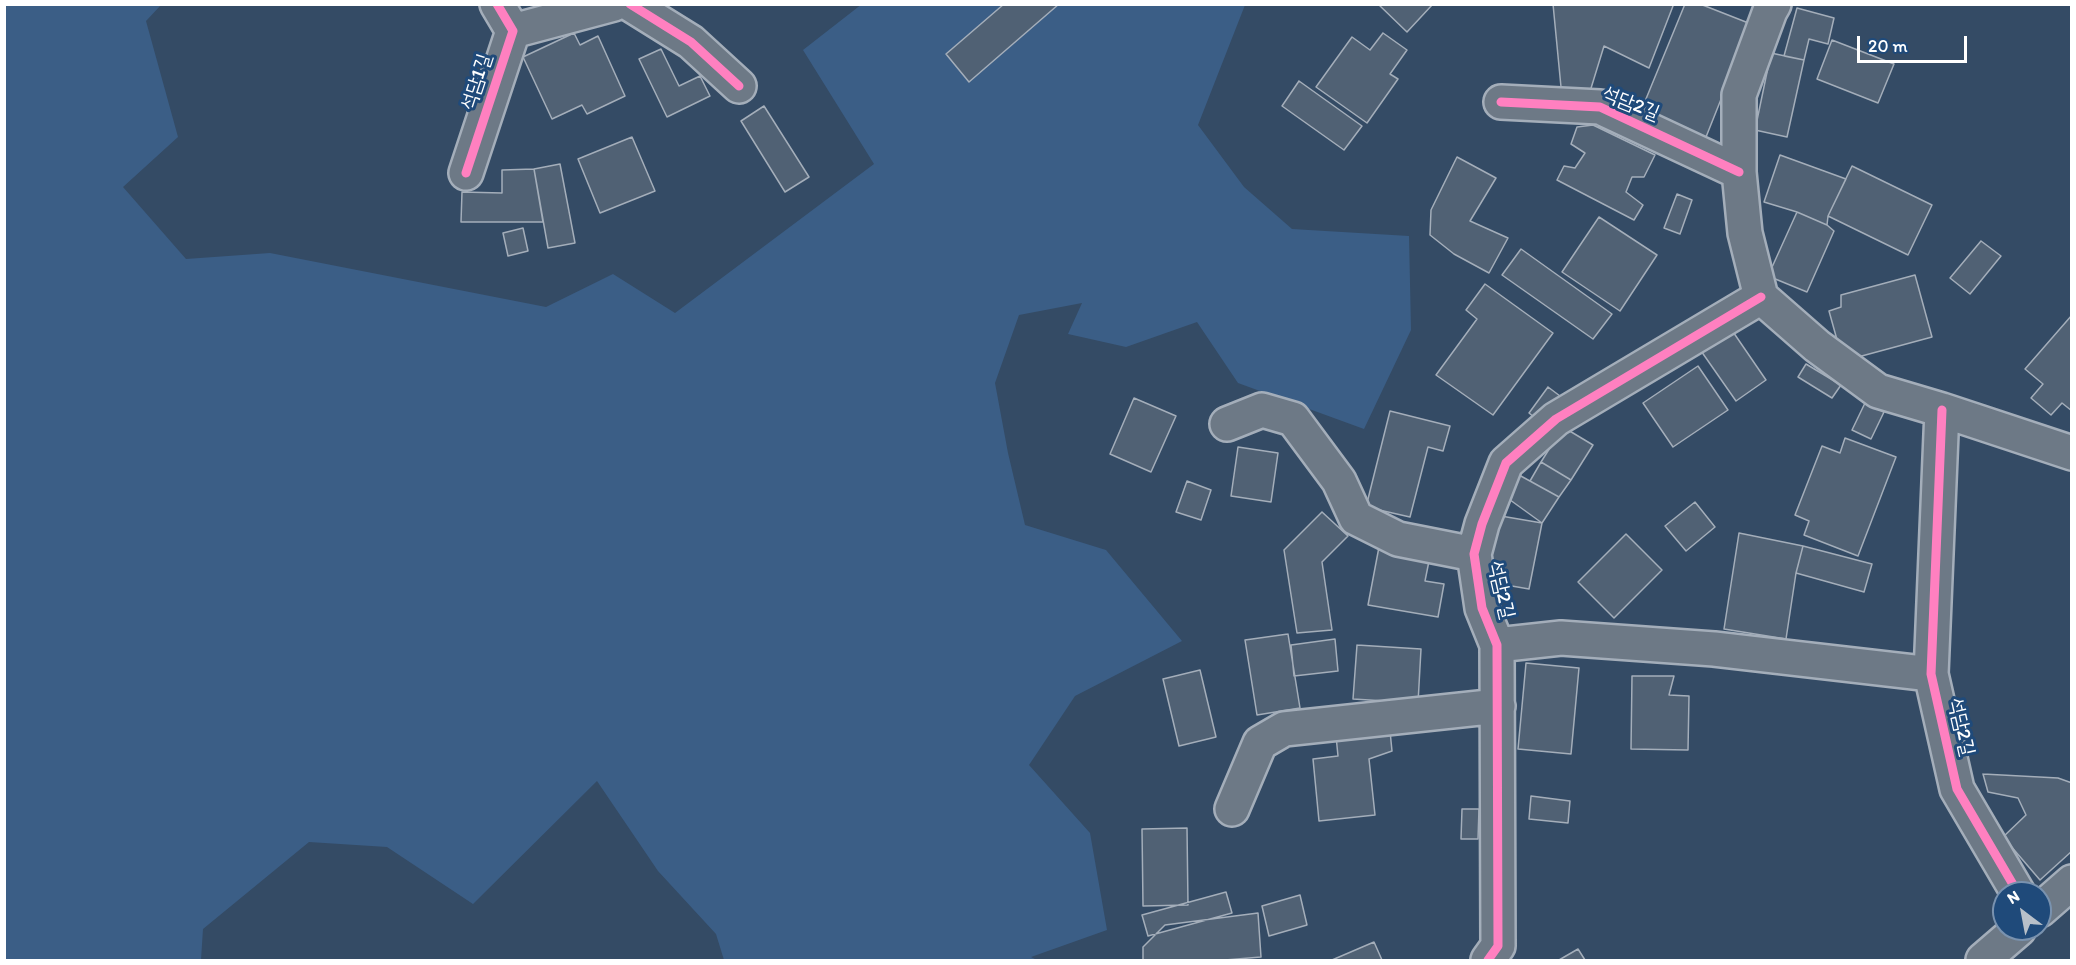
<!DOCTYPE html>
<meta charset="utf-8">
<style>
body{margin:0}
#map{position:relative;width:2076px;height:965px;overflow:hidden;background:#344b65;font-family:Itim,sans-serif}
canvas{display:block}
.frame{position:absolute;inset:0;border:6px solid #fff;pointer-events:none}
.north{position:absolute;left:1992px;top:881px;width:60px;height:60px;box-sizing:border-box;background:#1f4a7a;border:2px solid #7992af;border-radius:50%;rotate:328deg;font-size:16px;font-weight:700;line-height:24px;text-align:center;color:#fff}
.north::after{content:'';display:block;margin:auto;width:21px;height:27px;background:#b8c0c9;clip-path:polygon(50% 0,100% 100%,50% 72%,0 100%)}
.scale{position:absolute;left:1857px;top:36px;width:110px;height:27px;box-sizing:border-box;border:3px solid #fff;border-top:0;padding-left:8px;font-size:18px;line-height:21px;white-space:nowrap;color:#fff;-webkit-text-stroke:4px #1f4a7a;paint-order:stroke}
</style>
<div id="map">
<canvas width="2076" height="965"></canvas>
<div class="frame"></div>
<div class="north">N</div>
<div class="scale">20 m</div>
</div>
<script>
const c = document.querySelector('canvas').getContext('2d');
c.lineJoin = 'round';
function fill(path, color) { c.fillStyle = color; c.fill(path, 'evenodd'); }
const toPath = rows => new Path2D(rows.map(r => 'M' + r).join(''));
function trace(path, color, width, dash) { c.strokeStyle = color; c.lineWidth = width; c.lineCap = dash ? 'butt' : 'round'; c.setLineDash(dash || []); c.stroke(path); }
function label(font, color, halo, rows, align = 'center') {
  c.font = font + ' Itim,"Poor Story",sans-serif'; c.lineWidth = 6; c.setLineDash([]); c.textBaseline = 'middle'; c.strokeStyle = halo; c.fillStyle = color; for (const [text, x, y, turn = 0] of rows) {
    c.save(); c.translate(x, y); c.rotate((+turn || 0) * Math.PI / 180); c.textAlign = isNaN(turn) ? turn : align; if (halo) c.strokeText(text, 0, 0); c.fillText(text, 0, 0); c.restore();
  }
}
const green = toPath([
 [862,4,1245,5,1198,125,1244,187,1292,229,1409,236,1411,330,1364,429,1238,383,1197,322,1126,347,1068,334,1082,303,1019,315,995,383,1008,453,1025,525,1106,550,1182,641,1075,696,1029,765,1090,833,1107,930,1031,957,1037,960,724,960,716,934,658,871,597,781,473,904,387,847,309,842,203,929,201,960,5,960,5,5,161,5,146,21,178,137,123,187,186,259,270,253,546,307,613,274,675,313,874,164,803,50]
]);
const building = toPath([
 [1004,4,1059,4,969,82,946,54,1004,4],
 [1378,4,1433,4,1407,32,1378,4],
 [1553,4,1670,4,1673,6,1649,68,1604,46,1588,98,1561,87,1553,4],
 [1685,4,1700,4,1751,24,1706,137,1641,111,1685,4],
 [1797,8,1834,18,1828,44,1809,39,1804,60,1784,56,1797,8],
 [574,33,580,45,598,36,625,96,587,114,582,105,552,119,523,57,574,33],
 [1383,33,1407,50,1390,74,1398,79,1367,123,1316,87,1352,37,1370,50,1383,33],
 [1832,40,1894,64,1878,103,1817,79,1832,40],
 [661,49,679,86,700,76,710,96,667,117,639,59,661,49],
 [1771,53,1804,60,1787,137,1755,130,1771,53],
 [1299,81,1362,126,1344,150,1282,106,1299,81],
 [764,106,809,177,785,192,741,121,764,106],
 [1593,125,1655,155,1644,177,1632,177,1626,192,1643,205,1634,220,1557,180,1564,166,1575,168,1585,153,1571,144,1577,127,1593,125],
 [632,137,655,191,600,213,578,159,632,137],
 [1780,155,1846,179,1828,216,1827,225,1797,212,1764,202,1780,155],
 [1457,157,1496,178,1470,221,1508,238,1489,273,1454,254,1430,235,1431,210,1457,157],
 [560,164,575,243,548,248,534,169,560,164],
 [1852,166,1932,205,1908,255,1828,216,1852,166],
 [534,169,543,222,461,222,462,192,502,193,502,170,534,169],
 [1677,194,1692,200,1680,234,1664,228,1677,194],
 [1797,212,1827,225,1834,231,1807,292,1768,276,1797,212],
 [1599,217,1657,255,1620,311,1562,272,1599,217],
 [523,228,528,251,508,256,503,233,523,228],
 [1981,241,2001,256,1970,294,1950,278,1981,241],
 [1521,249,1612,314,1593,339,1502,275,1521,249],
 [1915,275,1932,337,1858,357,1839,347,1829,311,1841,307,1841,295,1915,275],
 [1485,284,1553,333,1493,415,1436,375,1477,319,1466,310,1485,284],
 [2072,315,2072,411,2062,403,2051,415,2031,398,2043,384,2025,369,2072,315],
 [1729,326,1766,380,1736,401,1699,348,1729,326],
 [1806,364,1841,385,1832,398,1798,377,1806,364],
 [1698,366,1728,410,1673,447,1643,403,1698,366],
 [1548,387,1560,396,1540,422,1529,413,1548,387],
 [1134,398,1176,416,1151,472,1110,454,1134,398],
 [1865,403,1884,412,1871,439,1852,430,1865,403],
 [1390,411,1450,426,1443,451,1428,447,1410,517,1366,507,1390,411],
 [1563,427,1593,445,1571,480,1541,462,1563,427],
 [1845,438,1896,457,1858,556,1804,535,1809,521,1795,515,1822,446,1840,453,1845,438],
 [1238,447,1278,453,1271,502,1231,496,1238,447],
 [1541,462,1571,480,1559,497,1530,481,1541,462],
 [1519,475,1559,497,1542,523,1506,497,1519,475],
 [1187,481,1211,490,1201,520,1176,512,1187,481],
 [1695,502,1715,527,1686,551,1665,526,1695,502],
 [1322,512,1348,536,1322,562,1332,630,1297,633,1284,550,1322,512],
 [1495,515,1542,523,1529,589,1483,581,1495,515],
 [1739,533,1803,546,1796,573,1786,639,1724,629,1739,533],
 [1626,534,1662,570,1614,618,1578,582,1626,534],
 [1803,546,1872,564,1864,592,1796,573,1803,546],
 [1379,547,1430,556,1425,581,1444,584,1438,617,1368,605,1379,547],
 [1288,634,1300,708,1257,715,1245,640,1288,634],
 [1335,639,1338,671,1294,676,1291,645,1335,639],
 [1357,645,1421,649,1418,703,1353,699,1357,645],
 [1526,663,1579,668,1571,754,1518,749,1526,663],
 [1200,670,1216,737,1179,746,1163,679,1200,670],
 [1632,676,1674,676,1669,695,1689,696,1688,750,1631,749,1632,676],
 [1390,731,1392,751,1369,759,1375,815,1319,821,1313,759,1338,756,1336,736,1390,731],
 [1983,774,2058,778,2072,783,2072,851,2040,880,2003,837,2026,815,2018,798,1988,792,1983,774],
 [1531,796,1570,801,1568,823,1529,819,1531,796],
 [1462,809,1479,809,1478,839,1461,839,1462,809],
 [1187,828,1188,905,1143,906,1142,829,1187,828],
 [1226,892,1232,913,1148,936,1142,915,1226,892],
 [1300,895,1307,925,1269,936,1262,906,1300,895],
 [1258,913,1261,957,1225,960,1143,960,1143,947,1165,925,1258,913],
 [1374,942,1382,960,1332,960,1374,942],
 [1578,949,1585,960,1559,960,1578,949]
]);
const minor = toPath([
 [630,4,691,42,739,86],
 [1774,4,1770,11,1739,95,1739,172,1745,233,1761,297,1817,346,1878,391,1942,410,2072,453],
 [513,31,614,4],
 [1501,102,1600,107,1739,172],
 [466,173,513,31,497,4],
 [1942,410,1931,674,1957,789,2018,893],
 [1227,424,1262,410,1293,419,1339,481,1356,518,1398,539,1474,554],
 [1497,645,1561,638,1714,649,1931,674],
 [1232,809,1260,743,1284,729,1498,706],
 [2040,910,2072,882],
 [1488,960,1498,946,1497,645,1482,608,1474,554,1482,524,1506,463,1556,419,1761,297],
 [1983,960,2019,929]
]);
const cycleway = toPath([
 [630,4,691,42,739,86],
 [1501,102,1600,107,1739,172],
 [466,173,513,31,497,4],
 [1942,410,1931,674,1957,789,2018,893],
 [1488,960,1498,946,1497,645,1482,608,1474,554,1482,524,1506,463,1556,419,1761,297]
]);
const streetNames = [
 ["석담1길",477,82,-72],
 ["석담2길",1631,104,22],
 ["석담2길",1501,590,77],
 ["석담2길",1961,727,77]
];
fill(green, '#3b5e86');
fill(building, '#506174');
trace(building, '#a4aeba', 1.5);
trace(minor, '#a4aeba', 38);
trace(minor, '#6d7986', 33);
trace(cycleway, '#ff80c0', 9);
label('20px', '#fff', '#1f4a7a', streetNames);
</script>
